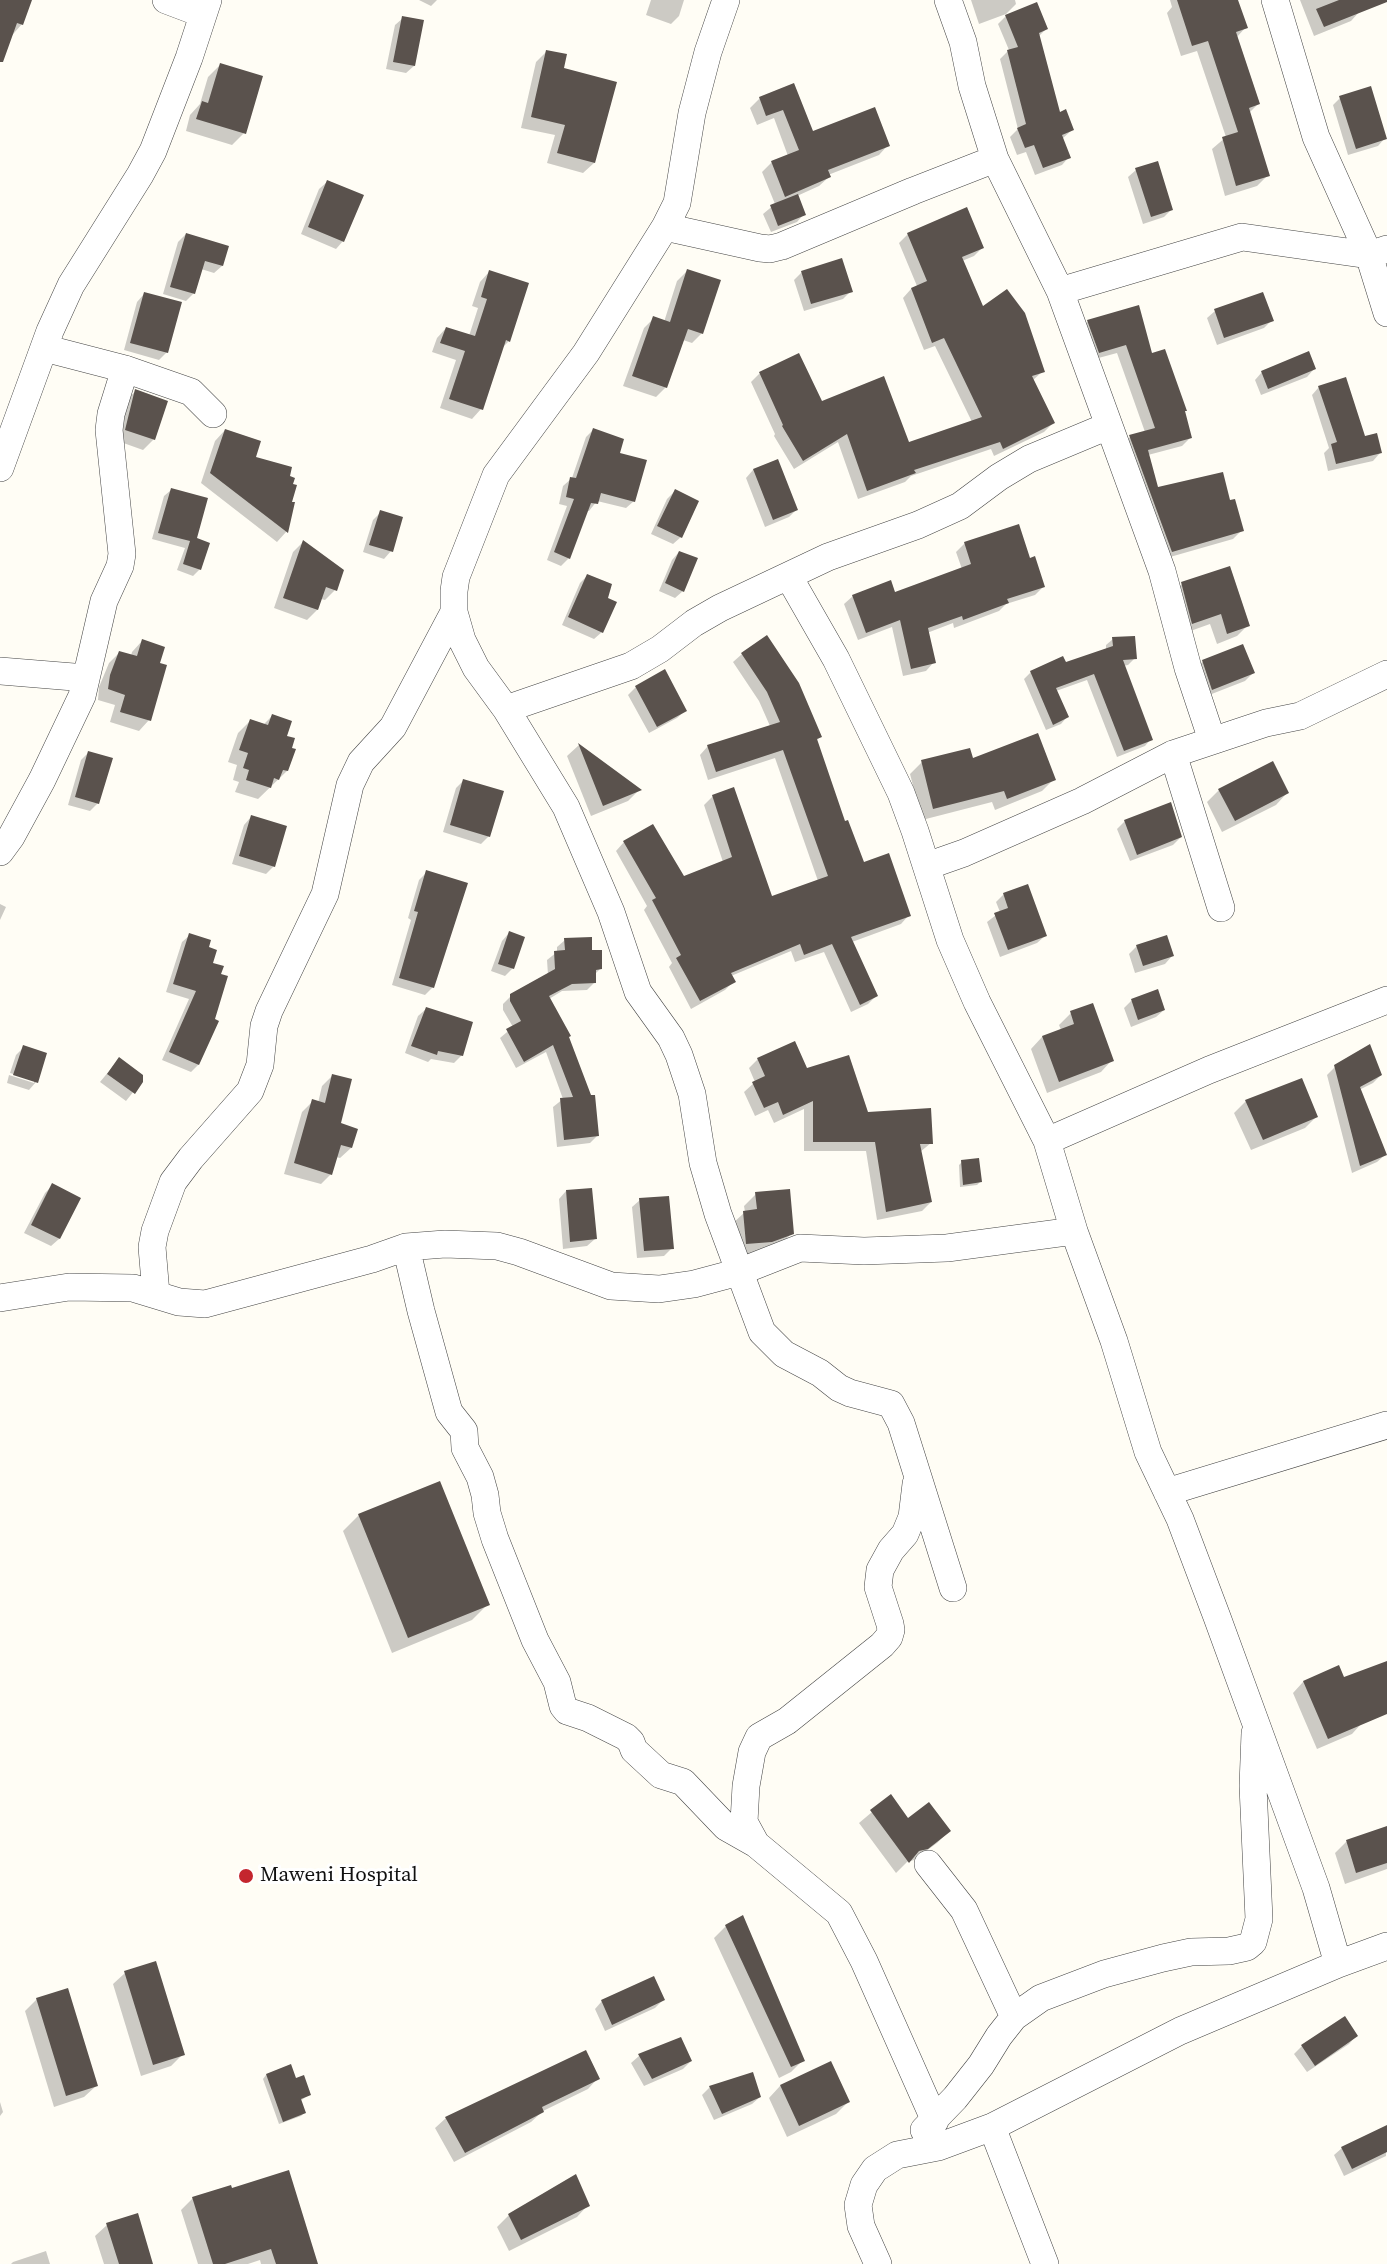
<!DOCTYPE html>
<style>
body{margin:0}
canvas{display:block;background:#fffdf5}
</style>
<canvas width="1387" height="2264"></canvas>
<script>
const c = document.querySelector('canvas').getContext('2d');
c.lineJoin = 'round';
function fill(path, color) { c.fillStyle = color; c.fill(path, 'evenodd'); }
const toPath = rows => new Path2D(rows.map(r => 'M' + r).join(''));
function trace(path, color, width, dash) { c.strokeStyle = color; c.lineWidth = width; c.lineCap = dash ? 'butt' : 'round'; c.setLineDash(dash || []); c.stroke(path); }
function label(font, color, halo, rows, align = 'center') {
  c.font = font + ' "Source Serif 4",serif'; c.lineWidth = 6; c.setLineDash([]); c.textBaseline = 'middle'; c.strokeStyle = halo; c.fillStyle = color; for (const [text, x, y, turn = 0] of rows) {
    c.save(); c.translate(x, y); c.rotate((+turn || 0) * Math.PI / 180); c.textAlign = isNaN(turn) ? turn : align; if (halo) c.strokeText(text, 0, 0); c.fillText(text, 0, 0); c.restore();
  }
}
const shadow = toPath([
 [0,0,31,0,22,24,0,49],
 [419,0,437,0,431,6],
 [651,0,684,0,679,16,671,24,646,15],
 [971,0,1015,0,1016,4,1006,14,979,24],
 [1170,0,1236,0,1246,27,1237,37,1259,103,1249,113,1268,175,1257,186,1225,196,1212,149,1226,137,1197,51,1181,56,1167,13,1172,7],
 [1300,0,1370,0,1351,21,1314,36],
 [1006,16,1046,29,1039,36,1059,114,1072,130,1062,139,1069,157,1062,165,1035,175,1026,152,1017,155,1010,137,1018,129,1000,59,1009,50,998,24],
 [403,18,414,66,406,73,386,69,395,25],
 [547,51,563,69,594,163,583,173,547,163,555,135,521,128,536,62],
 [220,65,244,133,232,145,186,131,190,115,200,104,208,77],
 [793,85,812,133,888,145,879,155,828,175,829,177,819,186,797,196,804,214,797,222,771,232,763,214,775,204,762,172,772,162,788,156,774,118,757,125,750,108,760,98],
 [1340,98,1385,138,1378,146,1348,155,1333,105],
 [1157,163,1172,209,1164,217,1143,224,1128,177,1136,170],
 [327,182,343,241,336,249,301,234,319,189],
 [186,234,227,247,222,266,214,273,201,269,194,293,186,301,163,294,178,242],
 [908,234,982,248,974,256,962,261,983,309,1043,371,1032,381,1053,423,1044,432,994,456,991,449,911,476,905,482,858,499,838,442,794,469,774,436,775,434,751,382,759,374,798,355,821,403,908,443,972,422,935,346,924,350,903,298,911,289,917,286,899,243],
 [687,271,702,333,692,343,683,340,666,387,656,397,623,386,644,328,654,318,664,322,677,281],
 [489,272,509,341,502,348,481,409,472,419,440,408,456,360,432,352,437,338,446,328,469,336,478,308,472,306,480,282],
 [802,272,851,291,843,299,804,311,794,280],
 [144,294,167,352,159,360,124,350,137,302],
 [1215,311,1272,320,1264,328,1217,345,1207,318],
 [1088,321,1151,355,1184,412,1191,437,1182,446,1148,455,1157,489,1229,502,1242,530,1233,539,1163,559,1122,445,1130,437,1145,432,1117,353,1091,360,1080,330],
 [1314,369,1307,377,1261,395,1255,380,1262,372],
 [1319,387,1380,453,1373,461,1328,471,1324,453,1329,448,1312,395],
 [136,391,154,439,143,450,115,440,125,401],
 [225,430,254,458,288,477,290,503,294,504,286,532,277,542,201,483,215,441],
 [593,430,618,454,634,501,626,508,597,501,589,511,586,511,569,558,561,566,547,560,567,506,559,504,563,486,572,478,586,437],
 [777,461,796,510,789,517,765,527,746,478,753,470],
 [171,490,195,539,200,569,193,576,177,570,185,548,152,539,164,496],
 [675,491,681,537,673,544,651,534,667,499],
 [381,512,391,551,384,559,363,552,373,520],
 [303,542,335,590,325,600,321,599,317,610,307,620,274,608,293,552],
 [965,543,1030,560,1044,586,1035,595,1006,604,999,611,954,628,953,623,927,633,934,662,926,671,903,676,892,627,858,640,844,604,853,596,894,594,962,569,956,552],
 [679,552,683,591,675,598,659,591,672,560],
 [588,575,606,599,602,632,594,639,562,625,580,583],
 [1182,584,1248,625,1237,636,1217,644,1210,624,1182,634,1171,595],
 [1113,639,1135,658,1128,665,1123,666,1151,739,1145,746,1117,757,1087,680,1056,691,1067,717,1061,724,1046,730,1024,679,1031,672,1062,658,1065,664,1106,650,1106,645],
 [142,641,158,664,149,720,139,731,110,722,115,705,98,700,99,687,109,663,119,653,131,656,132,652],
 [742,654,820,737,816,741,844,823,863,864,909,915,901,924,852,942,876,996,868,1004,851,1012,824,952,795,962,791,951,731,976,734,981,725,990,691,1009,669,967,672,963,644,910,647,906,616,851,624,842,683,878,723,862,704,805,713,796,771,898,818,881,775,758,708,780,700,755,708,746,770,726,759,701,733,662],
 [1203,661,1253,673,1245,681,1204,697,1195,669],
 [636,687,685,711,677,718,649,733,628,695],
 [272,716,285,737,287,771,258,799,235,792,239,782,233,780,237,765,228,762,238,733,250,721,263,725],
 [579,745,639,790,628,801,591,816,567,756],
 [89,752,98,803,90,811,68,805,81,760],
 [972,760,1054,779,1042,791,995,810,992,802,922,820,910,774,922,762],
 [463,781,489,836,481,844,443,832,456,788],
 [1219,790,1287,793,1276,805,1222,832,1207,802],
 [251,817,274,866,266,874,232,864,244,825],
 [1125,821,1181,837,1173,845,1130,861,1117,829],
 [427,872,433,987,425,995,392,985,411,920,408,918,419,880],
 [1004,894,1045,936,1037,943,1000,957,987,922,1000,912,996,902],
 [0,904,6,907,0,920],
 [509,933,513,968,505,976,491,971,502,941],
 [190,935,211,964,198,1065,191,1072,162,1060,189,999,166,992,182,942],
 [565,940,590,951,600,969,594,975,595,982,587,990,562,991,549,999,567,1037,597,1136,590,1143,557,1147,553,1107,563,1099,546,1052,516,1068,500,1038,513,1027,503,1010,503,1004,511,996,548,975,547,960,557,952,557,947],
 [1137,946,1172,956,1165,964,1135,973,1129,954],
 [1157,991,1164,1010,1156,1017,1131,1027,1124,1008,1131,1001],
 [426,1009,462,1055,454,1063,431,1059,428,1062,405,1053,418,1016],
 [1071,1013,1112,1060,1101,1072,1047,1093,1031,1049,1042,1037,1061,1030,1059,1025],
 [24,1047,36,1082,29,1090,7,1083,9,1075,34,1083,34,1080,10,1073,16,1055],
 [119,1059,142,1081,126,1101,100,1082],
 [758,1059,806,1070,867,1114,931,1143,920,1152,931,1202,922,1211,877,1220,866,1151,804,1151,804,1109,774,1123,768,1110,755,1116,744,1092,755,1082,749,1068],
 [1335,1067,1381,1075,1373,1083,1359,1090,1385,1155,1377,1162,1352,1173,1327,1075],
 [332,1076,339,1124,351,1148,340,1158,336,1157,331,1174,321,1184,284,1174,302,1112,313,1101,318,1103,322,1086],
 [1246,1101,1317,1116,1305,1128,1251,1150,1234,1113],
 [962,1162,980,1182,977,1185,960,1187,959,1165],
 [53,1185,79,1198,59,1239,51,1246,24,1233,45,1193],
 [566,1191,595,1239,587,1246,563,1249,559,1199],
 [756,1194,792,1233,780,1245,759,1253,735,1256,732,1224,745,1212,744,1206],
 [640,1200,672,1248,664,1256,637,1258,632,1207],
 [359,1515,488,1604,472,1620,392,1653,343,1531],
 [1387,1662,1387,1710,1362,1723,1352,1734,1317,1749,1293,1693,1303,1682,1338,1667,1343,1679],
 [891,1796,908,1820,949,1831,937,1843,914,1860,907,1862,896,1873,859,1823],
 [1387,1828,1387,1869,1345,1884,1335,1853,1346,1842],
 [726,1926,803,2060,791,2072,779,2078,714,1938],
 [125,1973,183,2054,171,2066,141,2076,113,1984],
 [37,1999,96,2086,84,2097,54,2107,25,2011],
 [663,2000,655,2008,605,2031,595,2009,602,2001],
 [1356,2036,1349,2044,1307,2072,1294,2054,1302,2046],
 [680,2039,691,2061,683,2069,644,2086,631,2063,639,2056],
 [266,2075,295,2079,309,2095,300,2101,304,2113,301,2116,279,2124,263,2079],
 [598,2078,588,2089,543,2111,531,2122,454,2162,435,2128,446,2118],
 [780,2086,848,2102,836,2114,787,2137,769,2098],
 [710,2087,760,2097,752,2104,714,2120,702,2095],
 [0,2102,3,2112,0,2116],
 [1387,2135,1386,2156,1344,2176,1334,2155,1342,2148],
 [193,2198,317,2264,261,2264,260,2260,248,2264,198,2264,181,2210],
 [588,2205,577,2217,509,2251,497,2227,509,2215],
 [107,2225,152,2264,104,2264,95,2236],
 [46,2251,50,2264,11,2264,13,2262]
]);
const building = toPath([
 [0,0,32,0,23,25,17,23,3,62,0,62],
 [1177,0,1238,0,1248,28,1236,32,1260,104,1249,108,1270,176,1236,186,1222,137,1238,132,1208,41,1192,46],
 [1339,0,1387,0,1387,2,1324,27,1316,9],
 [1037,2,1048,29,1039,33,1060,112,1066,109,1074,130,1062,135,1071,158,1043,168,1034,145,1025,148,1017,128,1026,124,1007,50,1018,47,1005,15],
 [402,16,424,20,415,66,393,62],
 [546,50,567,54,564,68,617,82,595,163,557,153,565,125,531,117],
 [220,63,263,76,246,134,196,119,202,101,208,103],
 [794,83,813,131,875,107,890,146,828,170,831,177,785,197,771,161,799,150,783,110,766,116,759,97],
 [1371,86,1387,139,1356,149,1339,96],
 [1158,161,1173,210,1151,217,1135,168],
 [327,180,364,195,344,242,308,227],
 [798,194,806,215,778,226,770,205],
 [967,207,984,248,962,257,983,306,1007,289,1025,313,1045,372,1032,376,1055,423,1003,449,1000,442,914,470,916,473,867,491,847,434,803,461,782,426,783,425,759,372,799,353,822,401,884,376,909,442,982,417,944,338,932,343,911,288,927,281,907,233],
 [186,233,229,246,223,266,205,261,195,294,170,287],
 [842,258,853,292,811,304,801,271],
 [687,269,721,280,703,334,688,329,667,388,632,376,653,316,670,322],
 [489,270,529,283,510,342,506,340,483,410,449,399,465,351,440,343,446,327,475,336,487,299,481,297],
 [144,292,182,302,168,353,130,343],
 [1263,292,1274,321,1224,338,1214,309],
 [1139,305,1152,353,1165,349,1187,411,1185,411,1192,438,1148,450,1158,487,1223,472,1230,500,1235,499,1244,531,1172,552,1129,435,1155,428,1126,345,1099,353,1087,320],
 [1309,351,1316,369,1268,389,1261,371],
 [1346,377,1365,436,1377,433,1382,453,1336,464,1331,444,1337,442,1318,386],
 [135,389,168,401,155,440,125,430],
 [593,428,624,439,620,453,647,460,635,502,601,493,598,504,591,503,570,559,554,552,574,499,566,497,570,477,576,478],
 [225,429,261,441,256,457,292,467,290,476,295,478,293,484,297,485,292,502,295,502,288,533,210,473],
 [778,459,798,510,773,520,753,469],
 [171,488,208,498,197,538,210,543,201,570,183,564,190,541,158,533],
 [675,489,699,501,682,538,657,526],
 [380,510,403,517,393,552,369,545],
 [1019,524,1030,558,1035,556,1045,587,1007,599,1009,603,963,620,962,616,928,628,936,663,911,669,900,620,866,633,852,595,891,580,895,592,971,564,964,542],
 [303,540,344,570,337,591,326,587,318,610,283,598],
 [679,551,698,558,684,592,665,583],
 [1230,566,1250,626,1227,634,1221,614,1192,624,1181,582],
 [587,574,612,584,608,598,617,602,603,633,568,617],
 [767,635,799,683,822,737,817,739,845,821,848,820,864,862,889,853,911,916,851,937,878,996,860,1005,832,944,804,955,800,944,731,973,736,982,700,1001,676,958,681,955,652,900,656,898,623,841,653,824,684,876,732,857,712,795,734,787,772,896,828,876,783,750,716,772,707,745,780,722,767,692,741,653],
 [1135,636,1137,659,1123,660,1153,740,1124,751,1094,674,1056,688,1069,717,1053,725,1030,671,1063,656,1066,662,1113,646,1112,637],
 [142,639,165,647,160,663,167,665,151,721,120,712,125,695,108,689,110,675,119,651,137,656],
 [1243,644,1255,673,1212,690,1202,660],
 [665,669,687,711,657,727,635,686],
 [272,714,292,721,287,736,295,738,292,748,296,749,288,771,283,770,279,780,274,778,271,788,246,780,249,770,243,768,248,753,239,750,250,719,268,725],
 [1038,733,1056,780,1007,799,1004,791,933,809,921,760,970,748,973,758],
 [578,743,642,790,603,806],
 [88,751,113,758,99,804,75,797],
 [1273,761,1289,793,1235,821,1218,789],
 [463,779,504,791,490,837,450,825],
 [1171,802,1182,837,1137,855,1124,820],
 [251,815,287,826,275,867,239,856],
 [426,870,468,883,434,988,399,978,418,912,414,911],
 [1028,884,1047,936,1008,950,994,913,1008,908,1003,893],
 [509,931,525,937,514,969,498,964],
 [189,933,211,940,209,947,217,950,213,963,224,966,221,974,228,976,215,1019,219,1021,199,1065,169,1052,196,991,173,984],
 [1167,935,1174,956,1143,966,1136,945],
 [592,937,592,950,602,950,602,969,596,970,596,983,572,984,549,996,571,1036,569,1037,591,1095,595,1095,599,1136,564,1140,560,1098,573,1097,553,1045,524,1062,506,1029,521,1021,510,1001,510,994,555,969,554,951,565,950,564,938],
 [1158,989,1165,1010,1138,1020,1131,999],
 [1093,1003,1114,1061,1059,1082,1042,1036,1074,1024,1070,1011],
 [426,1007,473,1022,463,1056,438,1051,437,1055,411,1046],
 [795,1041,807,1068,849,1055,868,1112,931,1108,933,1144,920,1144,932,1202,886,1212,875,1142,813,1142,813,1101,783,1115,778,1102,764,1108,752,1082,765,1076,757,1058],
 [1370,1044,1382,1075,1360,1087,1387,1155,1360,1166,1334,1065],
 [23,1045,47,1053,38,1083,13,1075],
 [119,1057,143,1075,143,1082,135,1094,107,1074],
 [332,1074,352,1079,341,1123,358,1129,352,1148,341,1145,332,1175,294,1163,312,1099,325,1103],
 [1302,1078,1318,1117,1263,1140,1245,1100],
 [979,1158,982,1182,963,1185,961,1160],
 [52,1183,81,1198,60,1239,31,1225],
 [592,1188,597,1239,570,1242,566,1190],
 [790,1189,794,1234,772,1242,746,1244,743,1211,757,1209,755,1192],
 [669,1196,674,1249,644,1251,639,1198],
 [440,1481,490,1605,408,1638,358,1514],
 [1387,1661,1387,1714,1328,1739,1303,1681,1339,1665,1344,1677],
 [891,1794,908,1818,929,1802,951,1831,928,1849,919,1851,909,1863,870,1810],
 [1387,1826,1387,1863,1356,1873,1346,1840],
 [743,1915,805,2061,791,2067,725,1925],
 [156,1961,185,2055,153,2065,124,1971],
 [654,1976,665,2000,612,2025,601,2000],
 [68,1988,98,2086,66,2096,36,1998],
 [1345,2016,1358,2036,1315,2066,1301,2045],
 [681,2037,692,2061,652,2079,638,2054],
 [586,2050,600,2079,542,2107,544,2112,465,2153,445,2117],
 [831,2061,850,2102,799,2126,780,2085],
 [291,2064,296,2078,304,2075,311,2095,301,2099,306,2113,283,2122,266,2074],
 [753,2072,761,2097,722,2114,709,2086],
 [1387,2125,1387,2152,1352,2169,1341,2147],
 [289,2170,318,2264,276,2264,271,2249,225,2264,213,2264,192,2197,231,2185,232,2188],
 [576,2174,590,2206,521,2240,508,2214],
 [138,2213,153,2264,119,2264,106,2223]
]);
const street = toPath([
 [166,0,203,14],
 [726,0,708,52,692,113,677,203,665,227,586,353,496,475,456,577,454,591,454,612,462,640,476,668,506,709,566,807,611,912,638,992,671,1038,679,1055,692,1094,703,1163,718,1214,762,1332,784,1354,820,1373,839,1388,850,1393,891,1404,901,1423,953,1588],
 [948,0,963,42,972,86,995,159,1060,291,1162,571,1188,668,1212,740],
 [1275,0,1316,137,1369,255,1387,313],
 [665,227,760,248,770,249,782,246,913,191,995,159],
 [1060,291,1242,237,1369,255,1387,249],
 [44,348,125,369,191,392,213,414],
 [0,468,50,331,71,285,140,175,153,151,189,58,208,0],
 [789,577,836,659,901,793,915,831,950,940,977,1002,1047,1141,1074,1231,1114,1341,1148,1452,1180,1519,1217,1617,1316,1888,1338,1964],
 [0,671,86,678],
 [506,709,631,666,660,649,694,623,720,608,828,557,918,525,960,506,999,477,1029,459,1108,426],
 [1173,754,1221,908],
 [0,852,11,837,42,780,82,696,104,601,120,566,122,554,109,430,111,414,125,369],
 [927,866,964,853,1082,801,1173,754,1266,723,1300,716,1387,674],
 [1047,1141,1209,1070,1387,1000],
 [406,1247,421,1311,449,1412,464,1431,465,1448,480,1477,485,1495,487,1513,495,1539,535,1640,557,1682,563,1706,567,1711,588,1718,626,1737,631,1742,634,1750,661,1775,683,1782,726,1827,756,1844],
 [156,1294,152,1247,155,1231,173,1182,191,1158,250,1091,260,1065,264,1026,269,1011,325,894,350,785,361,762,393,727,454,612],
 [0,1298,69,1287,133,1288,179,1302,205,1304,372,1259,406,1247,445,1244,497,1246,519,1252,611,1286,659,1289,694,1284,739,1272,800,1248,864,1251,947,1248,1074,1231],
 [916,1484,912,1517,905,1534,891,1550,880,1570,878,1587,890,1624,891,1630,889,1637,882,1645,787,1721,759,1737,752,1752,746,1786,744,1822,756,1844,839,1913,864,1961,935,2121],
 [1167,1492,1387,1425],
 [928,1864,964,1910,1014,2017],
 [992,2127,1045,2264],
 [924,2130,955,2098,981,2065,999,2036,1014,2017,1041,1998,1104,1974,1163,1958,1191,1952,1229,1951,1247,1947,1253,1942,1259,1919,1253,1786,1255,1733],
 [878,2264,861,2226,858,2205,864,2185,875,2169,897,2155,938,2147,992,2127,1180,2031,1338,1964,1387,1946]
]);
const markers = [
 [246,1876,8,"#c4262e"]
];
const poiNames = [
 ["Maweni Hospital",260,1876]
];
fill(shadow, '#0003');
fill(building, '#5a524d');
trace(street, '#444', 28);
trace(street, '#fff', 27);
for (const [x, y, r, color] of markers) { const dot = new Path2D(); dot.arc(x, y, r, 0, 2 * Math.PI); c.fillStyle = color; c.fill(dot); trace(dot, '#fff', 2); }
label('21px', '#111', '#fff', poiNames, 'left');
</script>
